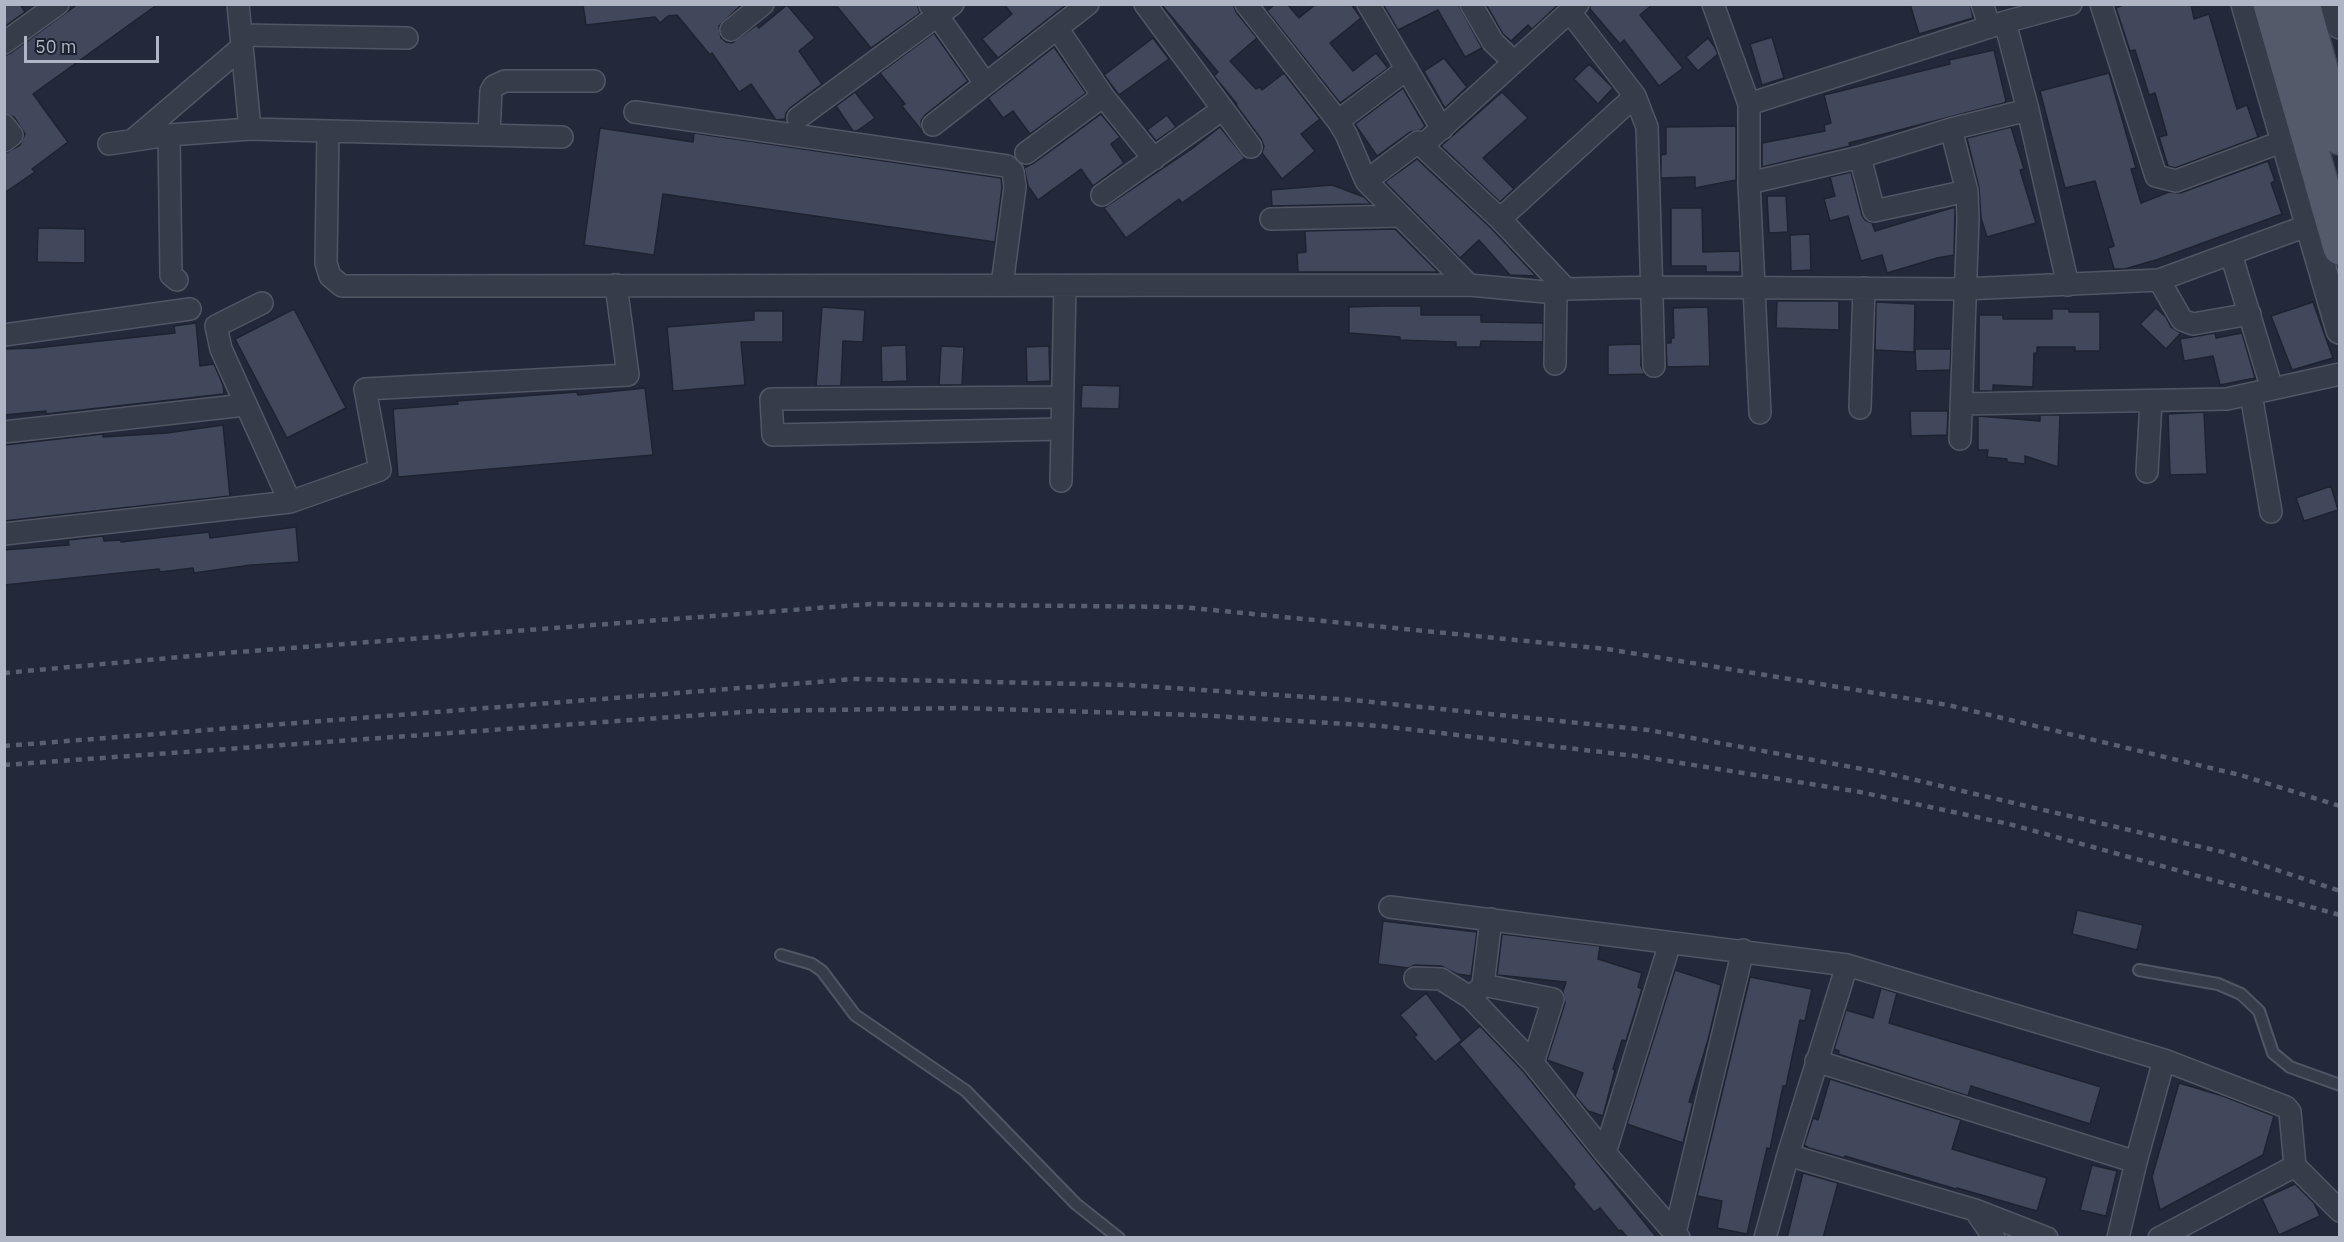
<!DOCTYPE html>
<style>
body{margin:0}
#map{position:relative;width:2344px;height:1242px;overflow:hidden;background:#23293a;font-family:"IBM Plex Sans",sans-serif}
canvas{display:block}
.frame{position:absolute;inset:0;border:6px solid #b1b6c6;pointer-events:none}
.scale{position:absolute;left:24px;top:36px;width:135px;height:27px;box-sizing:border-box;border:3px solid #b1b6c6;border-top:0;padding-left:8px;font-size:18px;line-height:21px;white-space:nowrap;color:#b1b6c6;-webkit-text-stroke:4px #1c212f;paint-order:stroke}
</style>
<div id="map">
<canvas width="2344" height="1242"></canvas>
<div class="frame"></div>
<div class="scale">50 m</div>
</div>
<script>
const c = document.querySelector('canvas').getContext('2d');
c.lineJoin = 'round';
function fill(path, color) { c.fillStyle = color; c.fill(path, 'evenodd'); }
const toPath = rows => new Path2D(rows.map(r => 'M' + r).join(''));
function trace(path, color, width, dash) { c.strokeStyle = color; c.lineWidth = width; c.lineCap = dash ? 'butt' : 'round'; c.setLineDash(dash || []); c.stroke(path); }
const building = toPath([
 [4,4,20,4,25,12,4,27,4,4],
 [78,4,158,4,33,94,68,142,32,169,35,172,4,193,4,154,20,145,25,134,14,117,4,113,4,56,11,53,78,4],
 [583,4,739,4,740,6,719,26,721,38,726,42,732,43,757,25,759,28,787,5,815,38,799,51,822,84,790,108,786,113,785,119,776,120,751,84,739,92,712,53,710,55,677,15,668,16,660,23,655,17,586,25,583,4],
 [835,4,917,4,920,13,871,48,835,4],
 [1004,4,1067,4,998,58,982,39,1012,14,1004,4],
 [1161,4,1233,4,1236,12,1257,38,1230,61,1256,89,1260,87,1262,90,1284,73,1320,119,1301,134,1315,151,1282,179,1262,153,1264,146,1261,139,1236,105,1237,104,1214,76,1218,72,1161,4],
 [1275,4,1287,4,1299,18,1316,4,1351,4,1361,18,1330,43,1353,71,1376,53,1388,68,1340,103,1267,11,1275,4],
 [1383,4,1458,4,1482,48,1465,57,1438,10,1398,30,1383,4],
 [1486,4,1559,4,1532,29,1528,25,1511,41,1503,34,1486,4],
 [1590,4,1653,4,1640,15,1683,68,1659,86,1624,40,1620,44,1590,9,1590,4],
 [1910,4,1970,4,1973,18,1919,34,1910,4],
 [2125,4,2191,4,2194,19,2209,14,2237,109,2247,105,2258,137,2175,168,2168,166,2159,137,2167,135,2155,93,2149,95,2135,50,2130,51,2116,8,2125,4],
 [934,33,968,81,925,115,921,121,922,131,902,106,905,104,880,73,934,33],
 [1772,37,1784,78,1762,85,1750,44,1772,37],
 [1153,38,1169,59,1119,95,1104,75,1153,38],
 [1708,38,1714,46,1718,54,1698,71,1686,57,1708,38],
 [1054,47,1086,93,1030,134,1013,111,1003,118,988,98,1054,47],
 [1994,50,2006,101,2004,103,1849,143,1850,146,1762,167,1762,143,1825,131,1824,125,1831,123,1824,95,1950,64,1949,60,1994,50],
 [1444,58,1467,87,1445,108,1424,71,1444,58],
 [1589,64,1613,88,1598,104,1574,79,1589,64],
 [2109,73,2136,168,2131,169,2141,203,2169,192,2180,193,2268,161,2275,181,2271,183,2282,214,2159,259,2125,269,2114,269,2108,248,2114,246,2095,181,2065,188,2040,91,2109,73],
 [1403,88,1425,126,1421,130,1410,132,1377,156,1355,124,1403,88],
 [855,92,875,118,857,131,853,131,836,106,855,92],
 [1502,92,1528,118,1483,158,1514,189,1500,202,1441,146,1502,92],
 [1101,114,1120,137,1111,144,1124,163,1093,186,1081,169,1038,200,1028,186,1024,168,1034,163,1101,114],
 [1167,115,1176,127,1156,141,1147,130,1167,115],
 [1736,126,1736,180,1695,188,1695,177,1661,178,1661,155,1666,154,1666,127,1736,126],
 [1220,127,1245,158,1182,203,1179,199,1126,238,1104,208,1193,148,1220,127],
 [2011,127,2024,169,2020,170,2036,223,1987,237,1981,218,1979,188,1967,138,2011,127],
 [600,128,693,142,694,133,1001,178,1002,187,995,242,663,194,654,255,584,245,600,128],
 [1417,159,1491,228,1536,276,1510,275,1479,240,1460,258,1385,182,1417,159],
 [1851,172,1862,215,1865,220,1872,223,1875,231,1955,207,1954,255,1937,258,1887,273,1882,255,1861,261,1848,216,1830,221,1824,199,1835,196,1830,177,1851,172],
 [1332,185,1364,197,1371,204,1272,206,1271,190,1332,185],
 [1767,196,1786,196,1788,232,1769,233,1767,196],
 [1671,208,1702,208,1703,252,1740,251,1740,272,1706,272,1706,266,1671,266,1671,208],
 [38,228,85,229,85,263,37,262,38,228],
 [1395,229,1438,272,1298,272,1297,253,1306,252,1305,231,1395,229],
 [1810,234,1811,270,1791,271,1790,235,1810,234],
 [1777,301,1839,301,1839,330,1776,328,1777,301],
 [1876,302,1915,304,1914,352,1875,350,1876,302],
 [2313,302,2333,358,2292,370,2271,316,2313,302],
 [1381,306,1421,306,1421,315,1481,315,1481,322,1543,323,1543,342,1481,341,1480,347,1456,347,1456,342,1400,340,1400,337,1349,333,1349,307,1381,306],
 [822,307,865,310,863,342,843,341,841,386,816,386,822,307],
 [1708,307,1710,366,1667,367,1666,343,1671,343,1671,338,1674,338,1673,308,1708,307],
 [2156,308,2166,317,2171,327,2181,333,2166,349,2140,324,2156,308],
 [294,309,346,408,287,438,235,339,294,309],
 [2052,309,2069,309,2069,312,2100,312,2100,351,2075,351,2075,347,2037,347,2037,353,2034,353,2033,387,1993,385,1993,391,1979,391,1979,315,2003,315,2003,319,2052,319,2052,309],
 [754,311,783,311,783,342,741,342,745,385,673,391,667,327,754,320,754,311],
 [196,323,200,366,214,364,223,385,224,394,46,414,46,411,4,415,4,349,36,348,175,333,174,326,196,323],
 [2215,333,2216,338,2242,333,2255,378,2220,385,2213,356,2184,361,2180,339,2215,333],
 [1641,344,1641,366,1645,374,1608,375,1608,345,1641,344],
 [906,345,907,381,882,382,881,346,906,345],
 [941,346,964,347,962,385,939,385,941,346],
 [1049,346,1050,381,1027,382,1026,347,1049,346],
 [1915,349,1951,349,1950,370,1916,371,1915,349],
 [1082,385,1120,386,1119,409,1081,408,1082,385],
 [645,388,653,455,398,477,393,409,458,404,457,401,577,392,578,395,645,388],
 [1910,411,1948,411,1947,435,1911,436,1910,411],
 [2204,412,2207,474,2170,475,2168,414,2204,412],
 [2040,415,2060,415,2058,467,2025,456,2025,464,2007,462,2007,459,1987,457,1988,450,1978,450,1978,416,2040,421,2040,415],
 [223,425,230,496,4,521,4,445,103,434,103,437,167,433,223,425],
 [2331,486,2338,510,2304,521,2296,498,2331,486],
 [296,527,299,562,251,565,194,573,193,568,160,572,159,569,4,585,4,550,69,545,68,540,103,536,104,541,121,540,121,542,209,532,210,538,296,527],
 [2077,910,2143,925,2137,950,2072,934,2077,910],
 [1383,921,1477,932,1471,976,1457,974,1441,966,1415,965,1408,968,1378,964,1383,921],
 [1502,934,1600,946,1598,959,1642,973,1638,987,1642,989,1626,1041,1622,1040,1613,1069,1615,1070,1603,1116,1588,1111,1575,1096,1583,1073,1547,1060,1565,1003,1563,991,1566,982,1497,975,1502,934],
 [1675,970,1721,985,1708,1040,1689,1102,1693,1103,1683,1143,1627,1124,1675,970],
 [1750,977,1812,989,1805,1021,1800,1020,1786,1086,1783,1086,1770,1149,1767,1148,1747,1234,1717,1228,1722,1201,1697,1196,1750,977],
 [1881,988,1897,993,1889,1023,2101,1087,2090,1124,1971,1086,1968,1096,1838,1054,1839,1051,1834,1049,1846,1010,1873,1018,1881,988],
 [1426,993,1462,1040,1435,1062,1414,1037,1417,1035,1400,1015,1426,993],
 [1480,1026,1523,1071,1657,1238,1628,1238,1621,1230,1619,1231,1600,1208,1594,1212,1573,1187,1575,1184,1459,1044,1480,1026],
 [1830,1079,1961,1120,1952,1149,2047,1178,2037,1211,1957,1188,1956,1189,1845,1156,1844,1158,1809,1148,1804,1145,1813,1118,1818,1120,1830,1079],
 [2179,1083,2223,1096,2274,1116,2263,1155,2160,1210,2152,1177,2179,1083],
 [2092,1165,2117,1171,2106,1216,2080,1210,2092,1165],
 [1803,1173,1838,1183,1823,1238,1787,1238,1803,1173],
 [2295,1184,2314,1203,2320,1216,2279,1235,2262,1199,2295,1184]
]);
const service = toPath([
 [781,955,812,964,822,971,855,1015,966,1091,1076,1204,1119,1238],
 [2139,970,2218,984,2241,994,2259,1011,2273,1053,2290,1067,2340,1085]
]);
const minor = toPath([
 [238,4,250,129],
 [1145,4,1251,147],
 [1246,4,1338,121,1346,134,1366,181,1469,285],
 [1368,4,1442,129],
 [1471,4,1493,42,1514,62],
 [1713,4,1749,104,1749,183,1760,413],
 [1982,4,1990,27],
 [2101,4,2156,176,2176,181,2284,141],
 [930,5,985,83],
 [1570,12,1635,96,1647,127,1654,366],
 [2005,22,2028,110,2068,285],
 [731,30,763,4],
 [241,35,407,38],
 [4,43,58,4],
 [1103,96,1154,159],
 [1749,104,2005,22,2071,4],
 [635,112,1007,166,1013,172,1015,187,1002,285],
 [798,118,953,4],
 [1338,121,1407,69],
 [4,125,12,135,4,141],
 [933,125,1088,4],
 [1951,129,1967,191,1968,219,1960,439],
 [328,131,326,263,330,276,342,286,1469,285,1556,293,1566,289,1652,287,1964,289,2159,280,2309,225],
 [169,135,171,275,177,280],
 [489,135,491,91,494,86,505,81,594,81],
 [133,140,242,47],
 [109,144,169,135,250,129,562,137],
 [1422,146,1578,4],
 [1026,153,1103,96,1057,28],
 [1860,157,1874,211,1967,191],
 [1366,181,1418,142,1500,219,1566,289],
 [1749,183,1860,157,1951,129,2028,110],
 [1102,195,1223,109],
 [1271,219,1401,216],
 [1500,219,1635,96],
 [2231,254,2272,389],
 [2159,280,2182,320,2193,324,2250,314],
 [262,303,216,326,221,349,290,502,380,470,365,389,628,375,616,285],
 [4,335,190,309],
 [1555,364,1556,293],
 [2251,394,2271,512],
 [1062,397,771,399,773,435,1062,429],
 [1962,404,2227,399,2340,374],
 [1860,408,1864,288],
 [4,432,245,405],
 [2147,472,2151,402],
 [1061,481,1065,286],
 [4,534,290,502],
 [1390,907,1847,965,2164,1060,2286,1107,2290,1112,2295,1166,2340,1211],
 [1415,978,1441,979,1471,998,1533,1063,1605,1153,1679,1238],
 [1483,985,1553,999,1533,1063],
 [1473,996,1483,985,1491,919],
 [1816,1061,2136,1162],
 [1605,1153,1670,943],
 [1788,1155,1975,1210,2047,1238],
 [1975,1210,1994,1238],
 [1675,1233,1743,950],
 [1765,1238,1788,1155,1847,965],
 [2118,1238,2136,1162,2164,1060],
 [2159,1238,2295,1166]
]);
const tertiary = toPath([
 [2245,4,2340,330],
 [2334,4,2340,25]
]);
const primary = toPath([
 [2270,4,2340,248],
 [2303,4,2340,138]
]);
const rail = toPath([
 [4,673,225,653,871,604,1182,607,1607,649,1948,705,2240,775,2340,806],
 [4,746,855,679,1128,685,1352,700,1648,730,1890,774,2223,852,2340,891],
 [4,765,757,711,959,708,1195,715,1381,726,1644,757,1860,792,2009,824,2340,915]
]);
fill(building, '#42485c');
trace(building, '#1e2331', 1.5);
trace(service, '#515665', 14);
trace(minor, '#515665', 24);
trace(tertiary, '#515665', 30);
trace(primary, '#404553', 36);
trace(service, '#363c4a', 10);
trace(minor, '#363c4a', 21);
trace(tertiary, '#363c4a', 27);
trace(primary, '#545a6a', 33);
trace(rail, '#585f71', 4.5, [6, 6]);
</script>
